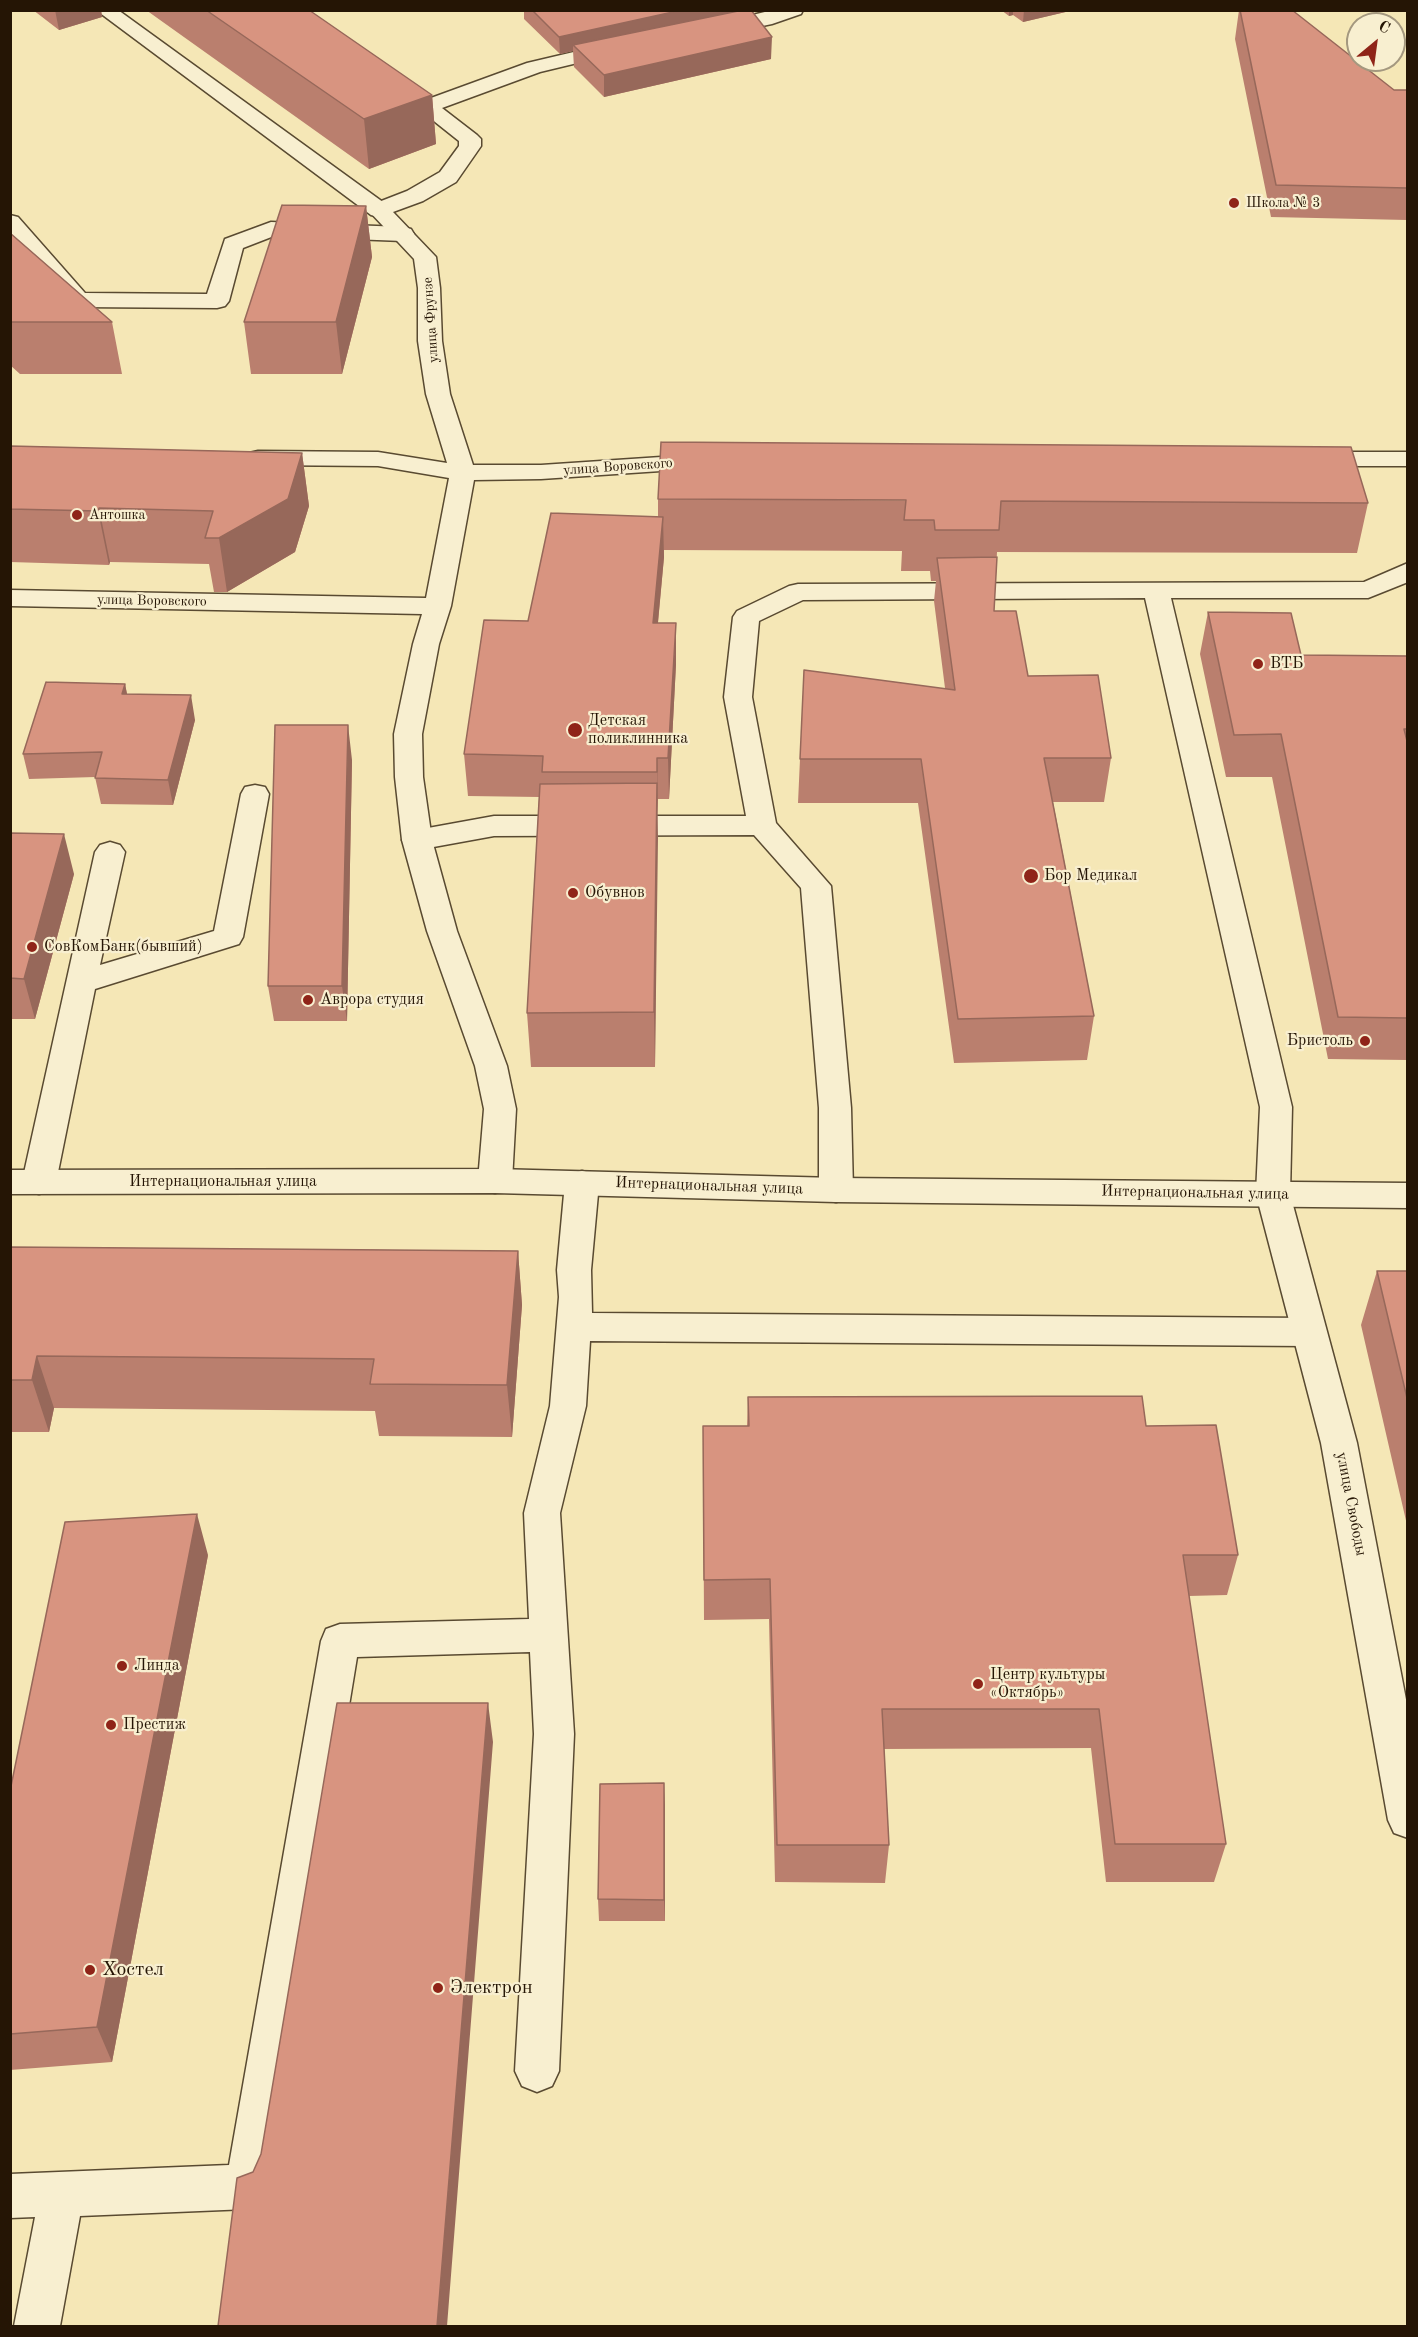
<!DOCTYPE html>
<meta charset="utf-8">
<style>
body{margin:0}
#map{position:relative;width:1418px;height:2337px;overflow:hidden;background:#f5e7b6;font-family:"Old Standard TT",serif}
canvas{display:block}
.frame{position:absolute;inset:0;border:12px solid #251505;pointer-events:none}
.north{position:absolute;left:1346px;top:12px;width:60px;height:60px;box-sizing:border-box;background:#f8efd0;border:2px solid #a4987f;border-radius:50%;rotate:29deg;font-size:16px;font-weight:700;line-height:24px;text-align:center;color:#251505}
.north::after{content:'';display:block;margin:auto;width:21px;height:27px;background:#8f2418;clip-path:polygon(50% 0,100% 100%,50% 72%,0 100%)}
</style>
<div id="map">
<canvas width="1418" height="2337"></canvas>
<div class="frame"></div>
<div class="north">С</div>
</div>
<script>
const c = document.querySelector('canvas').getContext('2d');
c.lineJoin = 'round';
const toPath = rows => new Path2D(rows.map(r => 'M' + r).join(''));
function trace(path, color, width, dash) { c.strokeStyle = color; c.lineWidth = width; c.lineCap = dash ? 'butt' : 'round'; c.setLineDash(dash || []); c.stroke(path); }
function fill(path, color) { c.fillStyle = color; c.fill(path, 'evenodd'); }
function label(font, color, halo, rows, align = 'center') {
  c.font = font + ' "Old Standard TT",serif'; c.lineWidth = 4.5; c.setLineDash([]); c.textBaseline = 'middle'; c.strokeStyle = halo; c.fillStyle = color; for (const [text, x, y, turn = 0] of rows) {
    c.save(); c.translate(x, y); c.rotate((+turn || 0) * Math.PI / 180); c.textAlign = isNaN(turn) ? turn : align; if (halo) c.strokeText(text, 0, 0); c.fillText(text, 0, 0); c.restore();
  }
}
const service = toPath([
 [96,10,118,10,387,205,390,210,387,215,379,217,371,215,96,10],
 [10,215,18,217,85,293,207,294,225,239,271,222,403,227,411,229,414,234,411,239,403,241,274,236,243,248,229,301,225,306,217,308,79,307,71,305,10,236,10,215],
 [1408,563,1408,582,1368,598,1171,598,1292,1107,1290,1194,1285,1203,1273,1206,1261,1203,1256,1194,1260,1107,1145,598,803,600,759,621,752,697,776,823,831,886,851,1108,853,1190,848,1199,836,1202,824,1199,819,1190,819,1108,801,888,754,835,494,836,417,850,407,847,402,840,407,833,417,830,494,816,746,816,724,697,733,617,737,611,789,586,798,584,1364,582,1408,563],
 [255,785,265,787,269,794,243,937,239,944,95,989,56,1182,51,1191,39,1194,27,1191,22,1182,95,852,100,845,110,842,120,845,125,852,100,965,214,931,241,794,245,787,255,785],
 [582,1171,594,1174,599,1183,591,1270,592,1313,1309,1318,1321,1322,1326,1332,1321,1342,1309,1346,590,1341,586,1406,560,1513,574,1734,559,2071,552,2086,537,2092,522,2086,515,2071,534,1734,530,1652,357,1657,270,2187,264,2203,248,2209,80,2216,60,2326,14,2326,35,2217,10,2218,10,2174,229,2165,321,1641,326,1629,340,1624,529,1619,524,1513,550,1406,559,1297,557,1270,565,1183,570,1174,582,1171]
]);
const minor = toPath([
 [773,10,803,10,801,14,772,24,714,36,707,34,704,30,707,26,773,10],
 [616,42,623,44,626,48,623,52,540,72,442,108,477,135,481,139,481,146,456,182,423,201,393,212,436,257,440,288,442,341,450,394,473,465,541,465,706,454,715,456,718,461,715,466,706,468,541,479,474,480,451,606,439,644,422,734,423,777,432,840,457,931,507,1066,516,1109,512,1181,507,1190,495,1193,483,1190,478,1181,484,1109,475,1066,427,931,402,840,395,777,394,734,413,644,422,614,10,606,10,590,426,598,449,478,378,466,258,465,249,463,246,458,249,453,258,451,378,452,447,463,426,394,418,341,418,288,414,259,368,210,371,205,407,191,440,172,459,146,459,141,420,110,417,106,420,102,527,63,616,42],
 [1309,452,1408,452,1408,466,1309,466,1300,464,1297,459,1300,454,1309,452],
 [1273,1182,1285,1185,1290,1194,1357,1443,1408,1710,1408,1838,1394,1833,1388,1820,1321,1443,1256,1194,1261,1185,1273,1182]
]);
const tertiary = toPath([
 [495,1169,836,1178,1408,1183,1408,1208,836,1202,495,1193,10,1194,10,1170,495,1169]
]);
const wall = toPath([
 [33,10,101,10,102,17,59,30],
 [146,10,309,10,432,95,436,144,369,169],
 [524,10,737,10,771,59,604,97,574,67,573,51,560,54,524,19],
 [1001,10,1074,10,1023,22,1013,15,1009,16],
 [1239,10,1292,10,1394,90,1407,90,1407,220,1271,217,1235,39],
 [366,206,372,257,342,374,251,374,244,322],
 [10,233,112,322,122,374,20,374,10,365],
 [10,446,302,453,309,506,295,552,227,592,214,592,209,564,110,562,109,565,10,562],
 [658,499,1368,503,1357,553,997,552,994,611,1028,676,1111,758,1104,802,1053,802,1094,1016,1087,1060,954,1063,918,803,798,803,800,759,945,688,934,601,936,581,931,581,930,571,901,571,902,551,664,550,664,557,658,623,676,664,669,799,658,799,657,814,655,1067,531,1067,527,1013,539,797,468,796,464,754,528,621,658,517],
 [1208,612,1301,655,1407,656,1407,1060,1328,1059,1272,777,1226,777,1200,654],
 [125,684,127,694,195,720,173,805,101,804,95,777,29,779,23,754],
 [352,760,347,1021,274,1021,268,986],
 [10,833,74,874,35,1019,10,1019],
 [10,1247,518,1251,522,1305,512,1437,379,1436,375,1411,54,1408,49,1432,10,1432],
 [1377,1271,1407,1271,1407,1525,1361,1325],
 [748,1397,1146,1426,1238,1555,1227,1595,1189,1596,1226,1844,1214,1882,1106,1882,1091,1748,884,1749,889,1845,885,1883,775,1882,769,1619,704,1620,703,1426,747,1426],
 [208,1555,112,2062,10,2070,10,1791],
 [665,1805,665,1921,599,1921,598,1899]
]);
const shadedWall = toPath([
 [55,10,101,10,102,17,59,30],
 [682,10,737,10,737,15,573,45,573,51,560,54,559,37],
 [1009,10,1013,10,1013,15,1009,16],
 [1024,10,1074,10,1023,22],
 [772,37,771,59,604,97,604,75],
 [432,95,436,144,369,169,364,119],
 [366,206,372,257,342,374,336,322],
 [302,453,309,506,295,552,227,592,219,538],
 [99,508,110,562,109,565,98,511],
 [663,517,664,557,654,664,653,623],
 [676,623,676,664,669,799,668,758],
 [125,684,130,709,122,694],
 [191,695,195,720,173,805,168,780],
 [348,725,352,760,347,1021,342,986],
 [657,758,658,799,658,814,657,772],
 [657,783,658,838,655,1067,654,1012],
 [64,834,74,874,35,1019,24,979],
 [518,1251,522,1305,512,1437,507,1385],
 [37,1356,54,1408,49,1432,32,1380],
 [197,1514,208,1555,112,2062,97,2027],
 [488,1703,493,1742,447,2326,437,2326],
 [664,1783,665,1805,665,1921,664,1900]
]);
const building = toPath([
 [206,10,309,10,432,95,364,119,206,10],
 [532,10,682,10,559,37,532,10],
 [743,10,751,10,772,37,604,75,573,45,743,10],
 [1240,10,1292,10,1394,90,1407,90,1407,188,1276,185,1240,10],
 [282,205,366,206,336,322,244,322,282,205],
 [10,233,112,322,10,322,10,233],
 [661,442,1351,447,1368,503,1001,501,999,530,935,530,934,520,904,520,906,500,658,499,661,442],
 [10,446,302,453,288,499,219,538,205,538,213,511,99,508,98,511,10,509,10,446],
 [551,513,663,517,653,623,676,623,668,758,657,758,657,772,542,772,543,756,464,754,484,620,528,621,551,513],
 [997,557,994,611,1016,611,1028,676,1098,675,1111,758,1044,758,1094,1016,958,1019,921,759,800,759,804,670,955,690,937,558,997,557],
 [1208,612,1291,613,1301,655,1407,656,1407,729,1404,729,1407,741,1407,1018,1338,1017,1281,734,1234,735,1208,612],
 [46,682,125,684,122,694,191,695,168,780,95,778,102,752,23,754,46,682],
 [275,725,348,725,342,986,268,986,275,725],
 [657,783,654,1012,527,1013,540,784,657,783],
 [10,833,64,834,24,979,10,978,10,833],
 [10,1247,518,1251,507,1385,370,1384,374,1359,37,1356,32,1380,10,1380,10,1247],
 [1377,1271,1407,1271,1407,1398,1377,1271],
 [1142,1396,1146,1426,1216,1425,1238,1555,1183,1555,1226,1844,1115,1844,1099,1709,882,1709,889,1845,777,1845,770,1579,704,1580,703,1426,749,1426,748,1397,1142,1396],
 [197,1514,97,2027,10,2034,10,1791,65,1522,197,1514],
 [337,1703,488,1703,437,2326,218,2326,237,2178,253,2172,261,2154,337,1703],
 [664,1783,664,1900,598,1899,600,1784,664,1783]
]);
const markers = [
 [1234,203,6,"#8f2418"],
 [77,515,6,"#8f2418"],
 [1258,664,6,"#8f2418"],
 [575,730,8,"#8f2418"],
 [1031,876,8,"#8f2418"],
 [573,893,6,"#8f2418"],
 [32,947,6,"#8f2418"],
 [308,1000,6,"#8f2418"],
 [1365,1041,6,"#8f2418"],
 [122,1666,6,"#8f2418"],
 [978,1684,6,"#8f2418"],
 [111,1725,6,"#8f2418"],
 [90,1970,6,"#8f2418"],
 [438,1988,6,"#8f2418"]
];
const farPoinames = [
 ["Школа № 3",1246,203],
 ["Антошка",89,515]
];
const farStreetnames = [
 ["улица Фрунзе",431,320,-94],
 ["улица Воровского",618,467,-4],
 ["улица Воровского",152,601,1]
];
const poiNames = [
 ["ВТБ",1270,664],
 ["Детская",588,721],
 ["поликлинника",588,739],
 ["Бор Медикал",1044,876],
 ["Обувнов",585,893],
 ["СовКомБанк(бывший)",44,947],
 ["Аврора студия",320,1000],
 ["Бристоль",1353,1041,"right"],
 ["Линда",134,1666],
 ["Центр культуры",990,1675],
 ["«Октябрь»",990,1693],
 ["Престиж",123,1725]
];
const streetNames = [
 ["Интернациональная улица",223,1182],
 ["Интернациональная улица",709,1186,2],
 ["Интернациональная улица",1195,1193,1],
 ["улица Свободы",1351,1504,79]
];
const nearPoinames = [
 ["Хостел",102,1970],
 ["Электрон",450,1988]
];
trace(service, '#594a31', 3);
trace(minor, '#594a31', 3);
trace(tertiary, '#594a31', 3);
fill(service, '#f8efd0');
fill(minor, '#f8efd0');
fill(tertiary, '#f8efd0');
fill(wall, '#ba7f6e');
fill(shadedWall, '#97685a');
fill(building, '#d89480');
trace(building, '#97685a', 1.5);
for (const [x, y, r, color] of markers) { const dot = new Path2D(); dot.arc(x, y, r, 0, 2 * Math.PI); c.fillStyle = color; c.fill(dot); trace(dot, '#f8efd0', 2); }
label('14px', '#251505', '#f8efd0', farPoinames, 'left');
label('14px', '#251505', '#f8efd0', farStreetnames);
label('16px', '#251505', '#f8efd0', poiNames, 'left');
label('16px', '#251505', '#f8efd0', streetNames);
label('20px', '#251505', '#f8efd0', nearPoinames, 'left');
</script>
